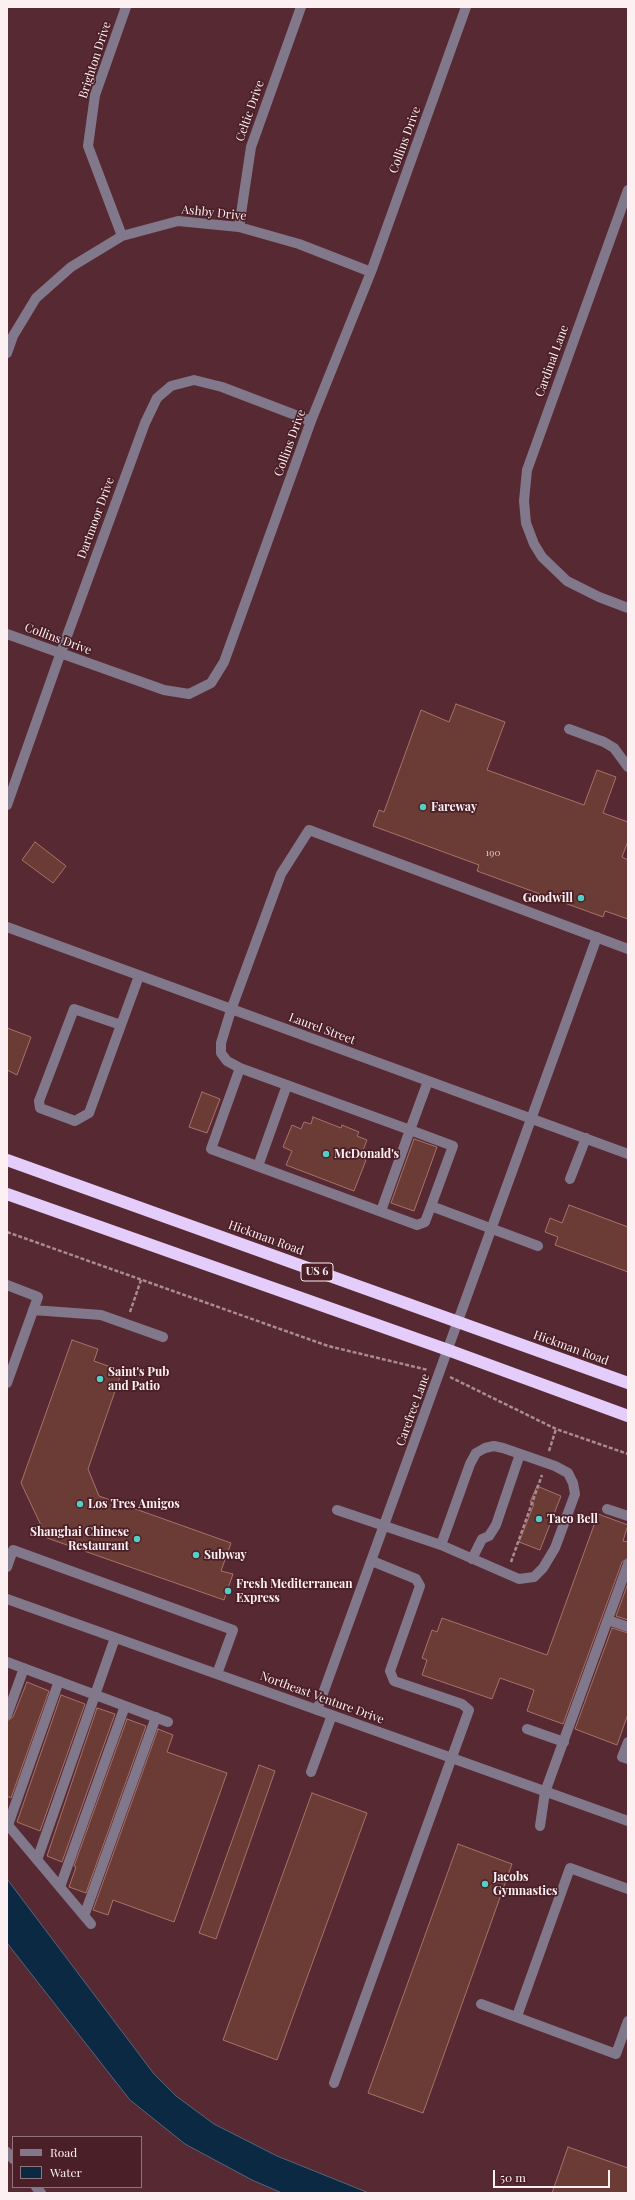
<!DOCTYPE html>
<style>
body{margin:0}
#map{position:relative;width:635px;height:2200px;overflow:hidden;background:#572932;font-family:"Playfair Display",serif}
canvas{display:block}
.frame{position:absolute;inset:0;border:8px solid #fcf0f2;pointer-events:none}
.legend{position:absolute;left:12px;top:2136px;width:130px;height:52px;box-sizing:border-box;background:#4b1f28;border:1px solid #927379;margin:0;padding:5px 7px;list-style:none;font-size:12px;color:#fcf0f2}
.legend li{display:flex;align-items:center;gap:8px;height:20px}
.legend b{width:20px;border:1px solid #927379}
.scale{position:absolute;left:493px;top:2170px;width:117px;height:18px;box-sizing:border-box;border:2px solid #fcf0f2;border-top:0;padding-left:5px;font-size:12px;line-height:14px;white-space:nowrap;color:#fcf0f2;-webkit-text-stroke:3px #4b1f28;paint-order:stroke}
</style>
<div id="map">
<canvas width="635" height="2200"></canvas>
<div class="frame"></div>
<ul class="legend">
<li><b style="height:5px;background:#82788b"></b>Road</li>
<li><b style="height:11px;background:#0c2943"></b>Water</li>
</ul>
<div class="scale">50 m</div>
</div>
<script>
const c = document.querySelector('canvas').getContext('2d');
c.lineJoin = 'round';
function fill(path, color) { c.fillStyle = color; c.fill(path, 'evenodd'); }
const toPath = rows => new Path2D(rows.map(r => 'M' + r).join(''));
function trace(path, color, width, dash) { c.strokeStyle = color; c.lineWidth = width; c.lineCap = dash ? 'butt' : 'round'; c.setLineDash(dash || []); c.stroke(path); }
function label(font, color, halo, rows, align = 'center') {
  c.font = font + ' "Playfair Display",serif'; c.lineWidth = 3.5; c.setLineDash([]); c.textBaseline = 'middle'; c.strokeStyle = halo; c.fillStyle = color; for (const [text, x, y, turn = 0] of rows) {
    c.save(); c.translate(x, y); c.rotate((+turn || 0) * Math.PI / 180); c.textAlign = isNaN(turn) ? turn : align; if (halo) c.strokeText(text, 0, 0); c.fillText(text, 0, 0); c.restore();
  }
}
const water = toPath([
 [7,1879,154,2074,176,2096,214,2124,277,2156,369,2193,282,2193,252,2180,185,2144,130,2100,7,1943,7,1879]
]);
const building = toPath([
 [456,704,505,722,487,770,584,805,597,770,616,777,603,813,628,822,628,841,622,857,628,860,628,919,605,911,603,917,477,871,479,865,373,826,379,810,384,812,421,710,449,722,456,704],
 [35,842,66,866,53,883,22,860,35,842],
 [7,1028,31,1037,17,1075,7,1070,7,1028],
 [202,1092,220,1099,207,1133,189,1127,202,1092],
 [313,1117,341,1128,342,1125,359,1132,357,1136,367,1140,360,1158,366,1160,354,1191,286,1165,292,1151,283,1147,292,1125,301,1129,304,1122,311,1124,313,1117],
 [414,1139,437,1147,414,1211,391,1203,414,1139],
 [569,1205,628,1227,628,1272,555,1245,558,1237,545,1232,550,1218,562,1223,569,1205],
 [72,1340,98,1349,94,1361,122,1371,88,1469,99,1496,231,1543,221,1571,233,1574,224,1600,47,1538,21,1483,72,1340],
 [537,1486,561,1496,540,1550,519,1542,534,1504,530,1502,537,1486],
 [598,1514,628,1525,623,1541,628,1542,628,1558,622,1562,563,1724,527,1711,534,1690,500,1678,492,1699,422,1675,427,1660,422,1658,432,1630,437,1632,442,1618,547,1655,598,1514],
 [628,1583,628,1620,616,1616,628,1583],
 [612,1628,628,1633,628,1714,617,1745,575,1729,612,1628],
 [27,1682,49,1691,11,1798,7,1796,7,1721,13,1717,27,1682],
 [61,1695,85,1704,40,1831,17,1822,61,1695],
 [97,1708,115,1714,62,1862,47,1856,97,1708],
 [127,1719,146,1726,86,1893,69,1887,76,1867,74,1866,127,1719],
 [158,1729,173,1735,167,1752,227,1773,174,1922,113,1900,108,1915,93,1910,158,1729],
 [259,1765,275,1771,216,1939,199,1933,259,1765],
 [312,1793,367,1813,277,2060,223,2040,312,1793],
 [458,1844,512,1864,423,2113,368,2093,458,1844],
 [568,2147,628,2168,628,2193,552,2193,568,2147]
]);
const path = toPath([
 [7,1232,328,1346,428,1370],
 [130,1312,141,1280],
 [450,1377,556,1429,628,1454],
 [549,1451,556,1429],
 [511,1562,542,1475]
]);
const minor = toPath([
 [628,190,527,470,524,501,526,523,534,544,542,557,567,581,599,597,628,608],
 [239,227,251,147,301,7],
 [122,236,88,146,95,95,126,7],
 [7,353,13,336,36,298,71,267,122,236,178,221,239,227,299,244,371,272],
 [7,634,164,690,189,694,211,683,224,662,311,421,371,272,466,7],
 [569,729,604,742,614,748,628,767],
 [7,805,60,655,145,423,157,398,171,386,194,380,222,387,311,421],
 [7,927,628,1154],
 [121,1025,89,1113,75,1121,40,1108,39,1101,74,1009,121,1025,139,976],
 [240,1068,211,1149,417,1225,425,1222,431,1206],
 [428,1081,410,1130,453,1146,431,1206,538,1246],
 [258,1166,287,1085],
 [570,1179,586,1138],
 [381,1211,410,1130,240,1068,227,1061,221,1053,221,1043,231,1010,281,874,309,830,628,949],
 [7,1285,38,1297,7,1383],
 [33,1310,101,1315,163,1337],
 [607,1509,628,1516],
 [337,1510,441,1545,519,1579,534,1577,543,1568,555,1548,575,1494,573,1483,568,1473,555,1466,503,1448,494,1446,485,1448,476,1453,470,1464,441,1545],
 [472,1559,482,1539,489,1536,496,1525,520,1454],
 [7,1567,13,1550,233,1630,217,1674],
 [7,1599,628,1821],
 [608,1620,628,1627],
 [7,1662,168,1722],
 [317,1710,597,937],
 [7,1715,24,1668],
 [527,1729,564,1742],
 [628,1742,622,1757,628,1759],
 [311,1772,332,1715],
 [7,1824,91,1924],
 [8,1825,59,1681],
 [540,1826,545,1792,628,1564],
 [37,1860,115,1638],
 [60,1887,125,1706],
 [84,1916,156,1717],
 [481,2004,616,2054,628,2021],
 [517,2016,570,1868,628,1889],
 [334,2083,469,1710,462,1704,394,1681,390,1671,420,1586,416,1579,372,1561],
 [7,2152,13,2159],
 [36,2187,41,2193]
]);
const highway = toPath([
 [7,1160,628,1383],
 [7,1194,448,1350,628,1416]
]);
const markers = [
 [423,807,4,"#55cec5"],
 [581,898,4,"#55cec5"],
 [326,1154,4,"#55cec5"],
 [100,1379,4,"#55cec5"],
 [80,1504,4,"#55cec5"],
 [539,1519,4,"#55cec5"],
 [137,1539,4,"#55cec5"],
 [196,1555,4,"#55cec5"],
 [228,1591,4,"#55cec5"],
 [485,1884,4,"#55cec5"]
];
const numberNames = [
 ["190",493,853]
];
const shields = [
 [317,1272,32]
];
const shieldNames = [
 ["US 6",317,1272]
];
const streetNames = [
 ["Brighton Drive",95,60,-72],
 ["Celtic Drive",250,111,-71],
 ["Collins Drive",405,140,-70],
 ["Ashby Drive",214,213,6],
 ["Cardinal Lane",552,361,-70],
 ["Collins Drive",290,443,-70],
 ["Dartmoor Drive",96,518,-70],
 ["Collins Drive",58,639,20],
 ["Laurel Street",322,1029,20],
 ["Hickman Road",266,1238,20],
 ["Hickman Road",571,1348,20],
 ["Carefree Lane",413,1410,-70],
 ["Northeast Venture Drive",322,1698,20]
];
const poiNames = [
 ["Fareway",431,807],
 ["Goodwill",573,898,"right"],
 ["McDonald's",334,1154],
 ["Saint's Pub",108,1372],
 ["and Patio",108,1386],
 ["Los Tres Amigos",88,1504],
 ["Taco Bell",547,1519],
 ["Shanghai Chinese",129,1532,"right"],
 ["Restaurant",129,1546,"right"],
 ["Subway",204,1555],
 ["Fresh Mediterranean",236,1584],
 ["Express",236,1598],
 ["Jacobs",493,1877],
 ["Gymnastics",493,1891]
];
fill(water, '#0c2943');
trace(water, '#546578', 1);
fill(building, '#6b3c35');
trace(building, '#a6726a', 1);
trace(path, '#a98b91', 2.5, [4, 2]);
trace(minor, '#82788b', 10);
trace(highway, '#e5cdfb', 12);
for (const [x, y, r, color] of markers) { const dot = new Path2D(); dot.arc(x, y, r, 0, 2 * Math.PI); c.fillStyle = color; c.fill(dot); trace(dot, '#4b1f28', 1.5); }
label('10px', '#d8c3c3', null, numberNames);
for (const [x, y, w] of shields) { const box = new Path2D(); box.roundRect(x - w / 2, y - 9, w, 18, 3); c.fillStyle = '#4b1f28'; c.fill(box); trace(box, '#fcf0f2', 1); }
label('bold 11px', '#fcf0f2', null, shieldNames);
label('12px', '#fcf0f2', '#4b1f28', streetNames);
label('bold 12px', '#fcf0f2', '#4b1f28', poiNames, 'left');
</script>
